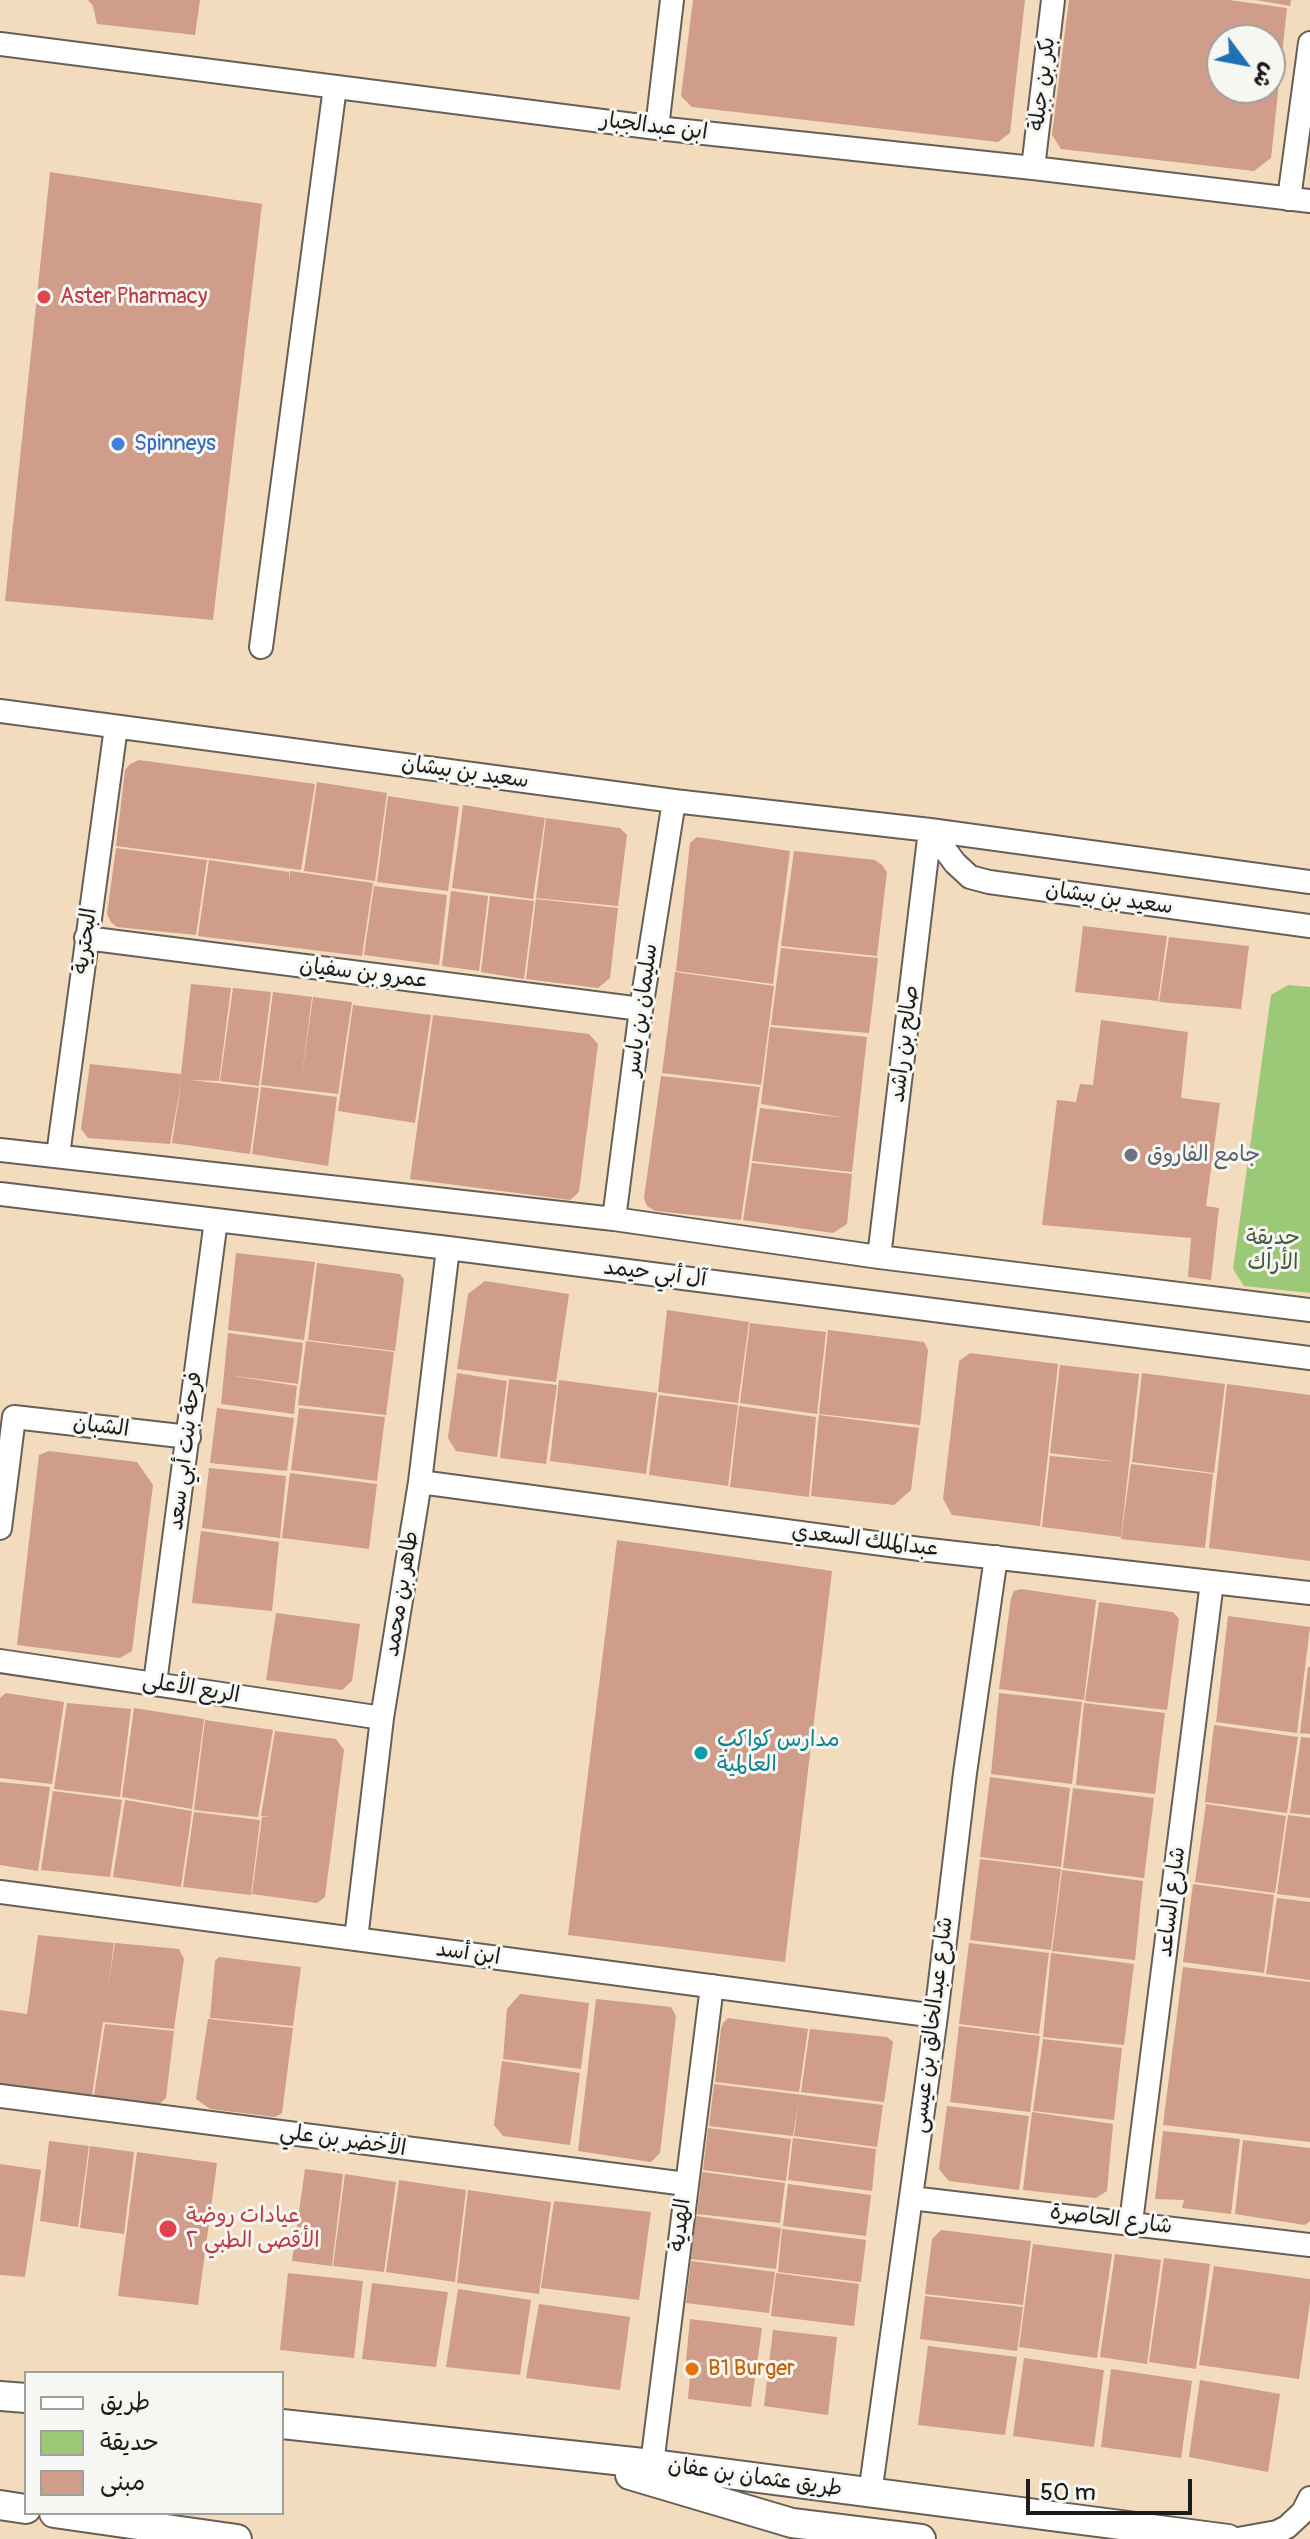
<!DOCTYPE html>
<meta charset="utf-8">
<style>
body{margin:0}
#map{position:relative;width:1310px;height:2539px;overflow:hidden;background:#f3dbbe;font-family:Pangolin,"Playpen Sans Arabic",sans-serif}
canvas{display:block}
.legend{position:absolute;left:24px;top:2371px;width:260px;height:144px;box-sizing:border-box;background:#f6f6f2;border:2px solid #9f9f9c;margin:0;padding:10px 14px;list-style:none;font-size:24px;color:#1c1c1c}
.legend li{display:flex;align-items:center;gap:16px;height:40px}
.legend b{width:40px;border:2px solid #9f9f9c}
.north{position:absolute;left:1206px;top:24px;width:80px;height:80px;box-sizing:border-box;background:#f6f6f2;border:2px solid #9f9f9c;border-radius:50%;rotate:122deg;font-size:22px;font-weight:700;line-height:32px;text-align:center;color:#1c1c1c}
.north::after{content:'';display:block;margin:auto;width:28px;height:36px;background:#1f6fb2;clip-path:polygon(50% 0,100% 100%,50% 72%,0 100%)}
.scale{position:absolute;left:1026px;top:2479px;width:166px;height:36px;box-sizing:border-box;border:4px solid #1c1c1c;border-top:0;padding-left:10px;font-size:24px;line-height:28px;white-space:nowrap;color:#1c1c1c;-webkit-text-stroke:6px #f6f6f2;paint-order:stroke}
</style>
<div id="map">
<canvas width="1310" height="2539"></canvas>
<ul class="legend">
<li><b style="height:10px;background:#fff"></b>طريق</li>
<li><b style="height:22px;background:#9cc977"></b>حديقة</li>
<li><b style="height:22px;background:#cf9d8a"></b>مبنى</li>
</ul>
<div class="north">ش</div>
<div class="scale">50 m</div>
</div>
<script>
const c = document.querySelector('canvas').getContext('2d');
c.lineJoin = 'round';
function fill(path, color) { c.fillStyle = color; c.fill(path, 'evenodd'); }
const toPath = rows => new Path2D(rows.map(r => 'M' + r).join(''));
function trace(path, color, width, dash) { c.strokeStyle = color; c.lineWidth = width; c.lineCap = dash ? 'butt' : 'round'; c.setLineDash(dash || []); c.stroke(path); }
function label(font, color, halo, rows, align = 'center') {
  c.font = font + ' Pangolin,"Playpen Sans Arabic",sans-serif'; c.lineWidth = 6; c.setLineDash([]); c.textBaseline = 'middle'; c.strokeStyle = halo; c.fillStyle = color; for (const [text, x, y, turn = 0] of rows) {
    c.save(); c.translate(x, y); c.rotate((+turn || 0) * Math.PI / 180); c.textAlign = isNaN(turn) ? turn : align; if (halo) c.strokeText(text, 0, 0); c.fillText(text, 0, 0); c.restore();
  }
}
const green = toPath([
 [1288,985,1310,987,1310,1293,1244,1286,1233,1269,1271,995]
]);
const building = toPath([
 [88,0,200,0,195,35,97,24,93,6],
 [693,0,1025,0,1010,133,998,142,692,107,681,96],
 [1069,0,1229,0,1287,8,1271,158,1254,171,1061,149,1052,135],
 [1222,40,1270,40,1270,88,1222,88],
 [1256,0,1291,0,1290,6],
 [50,172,262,204,213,620,5,601],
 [139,760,315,784,301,870,116,846,125,770,130,764],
 [317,782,387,793,375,881,304,871],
 [388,796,459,807,448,891,377,882],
 [463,805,545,818,533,899,452,888],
 [546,818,620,828,627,835,618,906,536,898],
 [697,837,790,851,773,984,676,971,690,843],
 [116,848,207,860,196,935,117,927,111,922,107,914],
 [794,851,875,860,882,865,887,872,877,956,781,946],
 [209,860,289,872,289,881,290,871,373,883,362,956,198,936],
 [374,886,447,895,439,965,364,955],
 [451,891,488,896,479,971,442,966],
 [490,896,534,901,524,979,481,972],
 [536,899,618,908,610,978,598,988,526,979],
 [1083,926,1167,936,1158,1001,1075,992],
 [1169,937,1249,946,1241,1009,1159,1002],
 [781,948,878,958,869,1033,771,1025],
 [675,972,774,986,761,1085,662,1073],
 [191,984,231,988,219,1081,190,1080,259,1088,250,1154,172,1143,182,1078,170,1144,88,1138,81,1129,90,1064,181,1074],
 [233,988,271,992,259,1086,220,1081],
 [273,992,312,997,301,1082,313,997,352,1002,338,1094,261,1085],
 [353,1005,431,1015,415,1123,338,1111],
 [433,1015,589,1034,598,1044,579,1192,570,1200,410,1179],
 [1101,1020,1188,1032,1181,1098,1220,1103,1206,1206,1219,1208,1211,1280,1188,1277,1191,1238,1042,1225,1057,1100,1076,1102,1080,1084,1093,1085],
 [770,1027,867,1037,852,1172,752,1161,760,1108,846,1118,761,1104],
 [661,1076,760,1087,741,1220,655,1211,647,1206,644,1198],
 [261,1087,337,1097,328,1166,252,1154],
 [752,1163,852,1174,847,1224,833,1233,743,1220],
 [236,1253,315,1262,304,1340,228,1330],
 [317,1263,400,1274,404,1280,395,1351,308,1340],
 [485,1281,569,1294,556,1382,457,1369,468,1294],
 [667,1310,749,1322,738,1403,658,1392],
 [750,1323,826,1332,817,1414,740,1403],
 [828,1330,924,1342,928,1350,920,1425,819,1414],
 [228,1333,303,1343,298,1384,228,1375,297,1386,294,1414,221,1404],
 [306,1341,394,1352,386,1415,298,1405],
 [970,1353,1058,1364,1040,1526,952,1515,943,1499,959,1361],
 [1060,1365,1139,1374,1121,1537,1042,1527,1050,1456,1119,1462,1050,1453],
 [457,1373,507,1381,497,1457,456,1451,448,1438],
 [1142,1373,1225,1384,1214,1473,1132,1462],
 [509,1379,557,1385,546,1464,500,1458],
 [559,1380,657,1393,646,1474,550,1461],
 [1227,1384,1310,1395,1310,1561,1209,1548],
 [659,1395,738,1405,728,1486,649,1475],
 [739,1406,816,1417,809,1497,730,1487],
 [217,1408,294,1418,287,1471,210,1463],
 [299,1408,385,1417,377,1481,291,1470],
 [819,1415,919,1428,911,1490,894,1505,811,1496],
 [49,1451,137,1462,153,1485,132,1651,120,1658,17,1645,39,1455],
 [1131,1464,1213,1474,1205,1548,1121,1539],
 [209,1468,286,1476,280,1538,202,1528],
 [290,1473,377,1484,369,1549,282,1538],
 [201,1531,279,1542,272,1611,192,1603],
 [617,1540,832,1571,785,1962,568,1935],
 [1021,1589,1096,1600,1084,1700,999,1689,1011,1598,1014,1591],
 [1099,1602,1173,1612,1179,1619,1167,1710,1085,1701],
 [276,1613,360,1624,352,1681,342,1690,266,1680],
 [1228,1616,1310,1627,1297,1733,1216,1722],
 [1308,1667,1310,1667,1310,1734,1300,1733],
 [6,1693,64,1702,52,1784,0,1778,0,1698],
 [999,1693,1082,1702,1072,1784,991,1774],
 [67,1703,131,1709,120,1797,54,1789],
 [1084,1703,1165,1713,1155,1794,1076,1785],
 [134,1708,204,1719,192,1809,122,1797],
 [205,1720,273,1730,258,1817,194,1810],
 [1214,1725,1298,1737,1287,1813,1205,1802],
 [275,1731,336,1739,344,1750,325,1897,317,1903,252,1894,262,1817,271,1817,261,1816],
 [1301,1737,1310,1738,1310,1815,1290,1813],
 [990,1777,1070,1788,1061,1867,980,1857],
 [0,1782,50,1787,38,1871,0,1865],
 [1073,1788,1154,1798,1144,1878,1063,1868],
 [53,1791,122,1800,110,1877,41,1870],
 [125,1800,192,1811,181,1887,113,1877],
 [1206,1804,1286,1816,1275,1893,1195,1882],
 [194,1812,260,1820,251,1895,183,1887],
 [1288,1815,1310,1818,1310,1898,1277,1894],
 [980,1859,1061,1869,1051,1950,970,1940],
 [1062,1870,1143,1881,1135,1960,1052,1951],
 [1193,1884,1274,1895,1264,1973,1183,1962],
 [1277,1898,1310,1902,1310,1980,1266,1974],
 [38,1935,114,1943,108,1987,115,1943,179,1949,184,1959,174,2029,103,2022,92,2095,0,2085,0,2010,27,2014],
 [969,1943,1049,1953,1039,2034,959,2024],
 [1051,1953,1134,1964,1124,2045,1043,2037],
 [219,1957,301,1967,293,2026,210,2018,215,1961],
 [1183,1967,1310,1982,1310,2142,1163,2125],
 [520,1994,589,2003,581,2069,503,2059,507,2009],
 [596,1999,671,2007,676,2016,660,2153,651,2162,578,2151],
 [728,2018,808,2029,799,2092,715,2082,721,2029,723,2023],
 [208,2019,293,2028,282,2113,275,2117,210,2109,196,2099],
 [105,2024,174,2031,166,2098,158,2105,94,2096],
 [959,2026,1040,2036,1030,2112,950,2102],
 [810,2029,887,2037,893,2042,884,2102,801,2092],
 [1043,2039,1122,2048,1114,2120,1033,2111],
 [502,2061,580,2073,570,2145,503,2136,494,2125],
 [714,2084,883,2105,877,2147,794,2136,799,2099,793,2136,709,2126],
 [947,2106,1029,2116,1019,2190,949,2181,939,2169],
 [1032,2112,1113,2124,1107,2191,1096,2198,1023,2190],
 [708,2128,791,2139,786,2181,703,2170],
 [1163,2131,1240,2139,1231,2214,1182,2208,1184,2200,1155,2199],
 [793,2138,876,2149,872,2191,788,2180],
 [1243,2140,1310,2148,1310,2221,1305,2225,1235,2214],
 [49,2141,89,2146,78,2227,40,2221],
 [90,2146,134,2152,124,2234,80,2228],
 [137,2152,217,2163,198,2305,118,2296],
 [0,2164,41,2170,25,2277,0,2275],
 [305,2169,343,2174,332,2266,292,2261],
 [702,2172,785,2183,780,2223,697,2214],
 [345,2174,396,2182,384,2272,333,2266],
 [399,2180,466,2190,455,2282,386,2272],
 [788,2184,871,2195,866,2236,783,2226],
 [468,2190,551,2202,539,2294,457,2283],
 [554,2201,651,2212,639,2300,541,2288],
 [696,2216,781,2228,776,2269,691,2259],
 [782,2229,866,2240,861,2282,778,2272],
 [941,2230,1031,2241,1023,2305,925,2294,932,2239],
 [1033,2244,1112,2254,1097,2358,1019,2347],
 [1115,2254,1161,2260,1147,2364,1100,2357],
 [1164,2258,1210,2264,1196,2369,1149,2362],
 [691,2261,775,2272,769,2313,686,2303],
 [1214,2266,1310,2279,1310,2302,1299,2379,1199,2365],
 [288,2273,363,2281,354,2358,280,2350],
 [776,2273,859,2284,854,2326,771,2316],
 [372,2283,448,2292,436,2367,362,2359],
 [458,2289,531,2300,520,2375,446,2367],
 [925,2296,1023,2307,1017,2351,920,2339],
 [539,2304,630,2317,620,2390,526,2378],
 [690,2319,762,2328,751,2407,688,2399,691,2363,708,2364,686,2361],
 [773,2330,837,2337,828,2415,764,2406],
 [928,2346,1017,2357,1005,2435,918,2425],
 [1024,2358,1104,2370,1094,2447,1013,2436],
 [1111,2369,1192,2381,1181,2458,1101,2447],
 [1200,2380,1280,2394,1268,2472,1189,2457]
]);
const minor = toPath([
 [0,44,657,128,1033,168,1310,201],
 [657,128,672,0],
 [1033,168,1053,0],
 [1289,199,1310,43],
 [261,647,335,87],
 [0,711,674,801,930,830,1310,882],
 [930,830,955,863,970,877,989,882,1310,926],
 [86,938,641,1009],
 [0,1150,614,1219,879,1257,1310,1310],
 [58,1155,116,727],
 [0,1194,448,1248,1310,1358],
 [614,1219,641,1009,674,801],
 [879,1257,930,830],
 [420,1482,920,1549,1310,1593],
 [0,1528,14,1417,189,1437],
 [0,1661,382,1718],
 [155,1683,216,1220],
 [0,1892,936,2016],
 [356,1939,382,1718,420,1482,448,1248],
 [0,2096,686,2184],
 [911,2198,1310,2245],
 [1131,2222,1212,1582],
 [652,2464,712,1986],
 [870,2494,936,2016,965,1773,996,1557],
 [1238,2539,1277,2532,1287,2527,1303,2512,1310,2498]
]);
const major = toPath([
 [0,2396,26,2398],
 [282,2424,652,2464,1228,2539],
 [630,2475,792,2523,921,2539],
 [0,2505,26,2509],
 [54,2513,237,2539]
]);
const markers = [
 [44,297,8,"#e0444e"],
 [118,444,8,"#3f7fe0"],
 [1131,1155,8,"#6b7280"],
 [701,1753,8,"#0f9aa8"],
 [168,2229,10,"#e0444e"],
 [692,2369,8,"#e8710a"]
];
const streetNames = [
 ["بكر بن جبلة",1043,84,-83],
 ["ابن عبدالجبار",654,127,7],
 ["سعيد بن بيشان",465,773,8],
 ["سعيد بن بيشان",1109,899,8],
 ["البحترية",86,941,-82],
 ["عمرو بن سفيان",364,974,7],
 ["سليمان بن ياسر",642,1010,-82],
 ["صالح بن راشد",905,1044,-83],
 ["آل أبي حيمد",655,1274,7],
 ["الشبان",101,1427,7],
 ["فرحة بنت أبي سعد",186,1451,-83],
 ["عبدالملك السعدي",865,1541,7],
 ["طاهر بن محمد",402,1594,-81],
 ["الريع الأعلى",191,1689,9],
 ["شارع الساعد",1172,1902,-83],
 ["ابن أسد",468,1954,8],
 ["شارع عبدالخالق بن عيسى",933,2025,-83],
 ["الأخضر بن علي",343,2141,8],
 ["شارع الحاصرة",1111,2220,7],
 ["الهدية",681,2225,-83],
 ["طريق عثمان بن عفان",755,2478,8]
];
const healthNames = [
 ["Aster Pharmacy",60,297],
 ["عيادات روضة",186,2216],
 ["الأقصى الطبي ٢",186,2241]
];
const shopNames = [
 ["Spinneys",134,444]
];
const worshipNames = [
 ["جامع الفاروق",1147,1155]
];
const parkNames = [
 ["حديقة",1273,1238],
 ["الأراك",1273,1263]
];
const cultureNames = [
 ["مدارس كواكب",717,1740],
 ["العالمية",717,1765]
];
const foodNames = [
 ["B1 Burger",708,2369]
];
fill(green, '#9cc977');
fill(building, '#cf9d8a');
trace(minor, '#675f55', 26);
trace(major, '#675f55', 32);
trace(minor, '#fff', 22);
trace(major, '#fff', 28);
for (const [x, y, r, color] of markers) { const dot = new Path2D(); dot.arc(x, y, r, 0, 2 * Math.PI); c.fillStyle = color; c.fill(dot); trace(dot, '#f6f6f2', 3); }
label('22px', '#1c1c1c', '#f6f6f2', streetNames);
label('22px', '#be3a42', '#f6f6f2', healthNames, 'left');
label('22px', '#366cbe', '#f6f6f2', shopNames, 'left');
label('22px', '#5b616d', '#f6f6f2', worshipNames, 'left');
label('22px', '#49593c', '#f6f6f2', parkNames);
label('22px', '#0d838f', '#f6f6f2', cultureNames, 'left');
label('22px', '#c56008', '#f6f6f2', foodNames, 'left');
</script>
